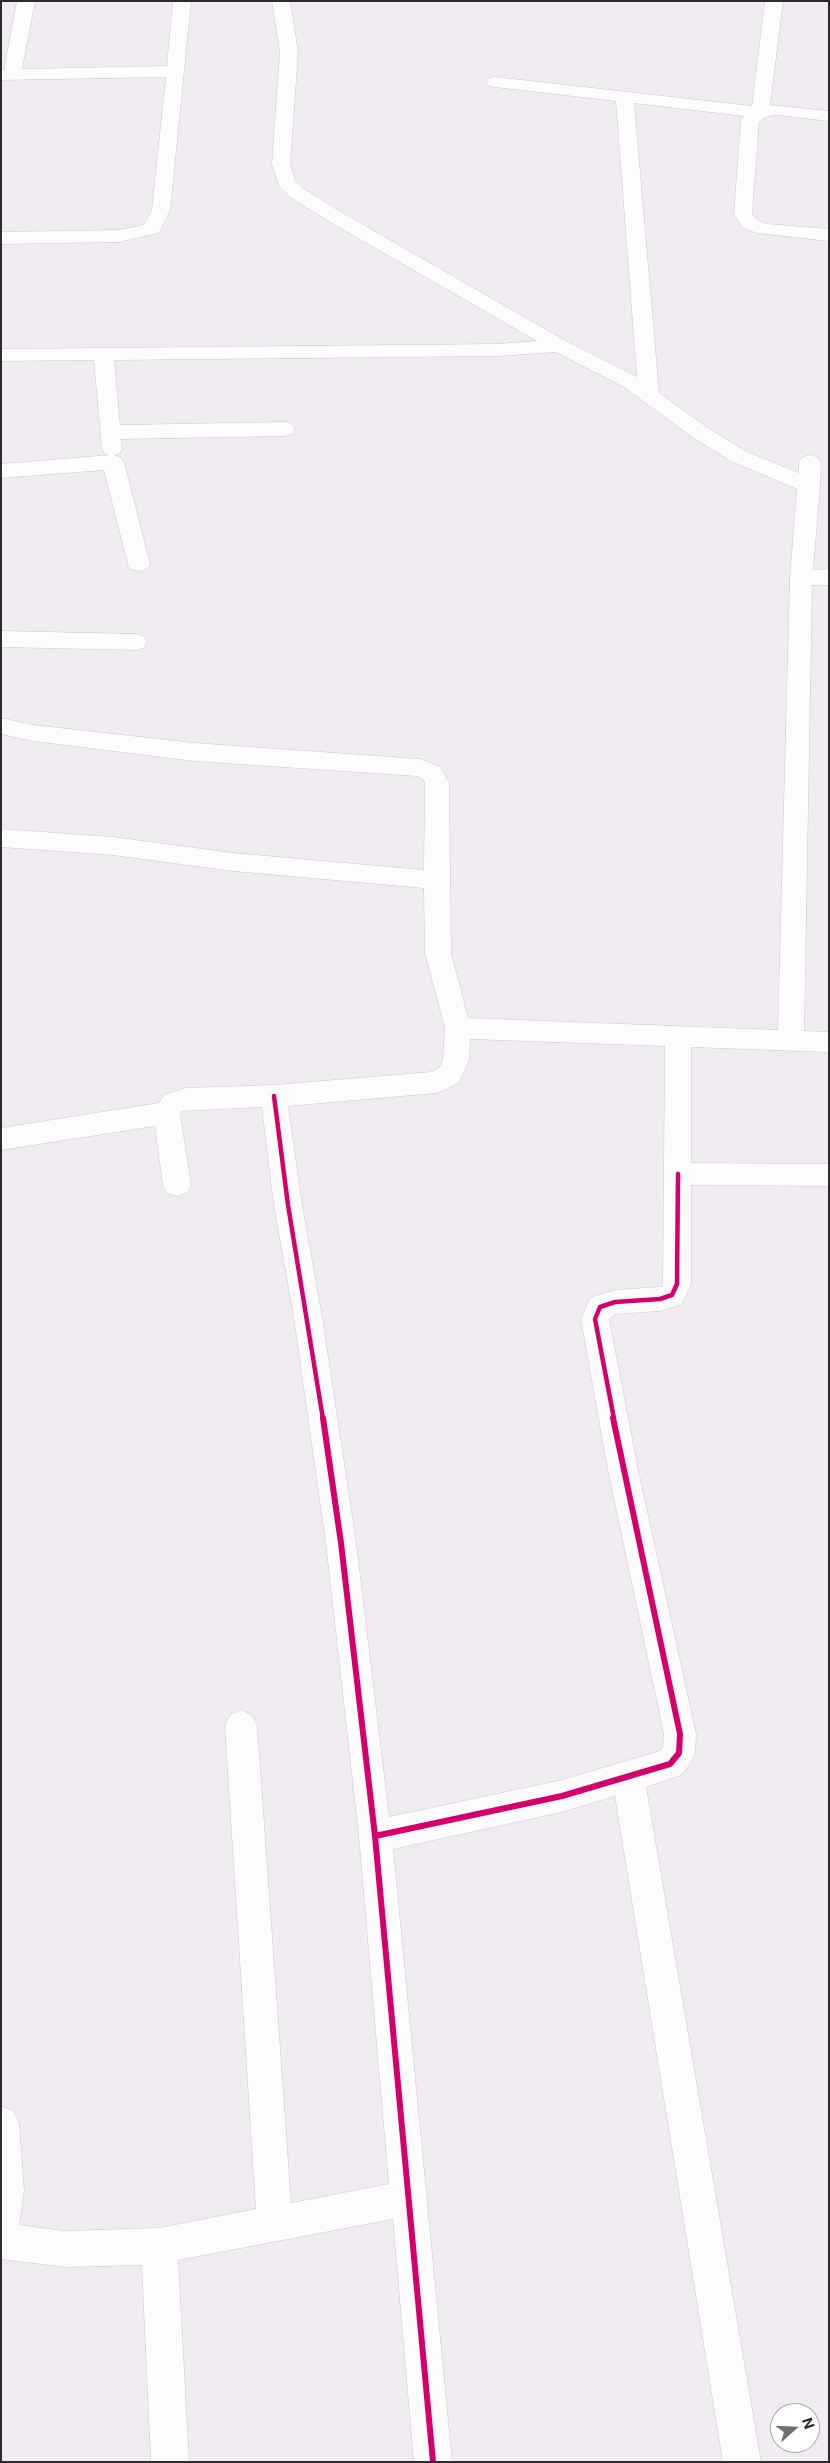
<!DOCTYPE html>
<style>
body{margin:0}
#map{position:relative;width:830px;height:2463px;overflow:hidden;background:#f1ecf2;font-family:Inter,sans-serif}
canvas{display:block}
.frame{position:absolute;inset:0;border:2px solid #2d2a2e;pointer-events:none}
.north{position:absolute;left:770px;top:2403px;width:50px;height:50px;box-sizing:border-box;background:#fff;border:1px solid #abaaab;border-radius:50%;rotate:70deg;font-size:14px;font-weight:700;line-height:20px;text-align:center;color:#2d2a2e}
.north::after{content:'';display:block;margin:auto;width:18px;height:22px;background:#726e73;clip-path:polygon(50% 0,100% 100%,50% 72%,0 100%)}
</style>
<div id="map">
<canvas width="830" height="2463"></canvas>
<div class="frame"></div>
<div class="north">N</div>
</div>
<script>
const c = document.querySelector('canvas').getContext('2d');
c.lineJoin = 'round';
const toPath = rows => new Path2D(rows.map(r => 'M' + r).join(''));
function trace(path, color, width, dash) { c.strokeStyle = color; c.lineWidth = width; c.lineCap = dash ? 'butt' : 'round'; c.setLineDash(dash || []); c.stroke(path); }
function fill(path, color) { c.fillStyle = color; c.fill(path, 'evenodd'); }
const minor = toPath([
 [17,1,35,1,22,69,167,66,173,1,191,1,170,210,159,233,119,242,1,244,1,232,119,230,144,225,152,210,166,77,1,80,1,70,4,70,17,1],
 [272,1,290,1,298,52,290,164,295,180,304,189,339,211,566,341,637,377,616,101,495,87,489,86,486,82,489,78,495,77,752,106,765,1,783,1,770,105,829,111,829,121,777,115,765,117,759,122,752,214,757,220,767,224,829,229,829,241,757,233,743,228,734,214,741,120,744,116,634,103,659,393,705,426,745,451,799,473,799,462,803,457,810,455,817,457,821,462,820,486,813,570,829,569,829,585,812,585,804,1031,829,1032,829,1052,691,1047,691,1163,829,1164,829,1186,691,1185,691,1284,682,1304,660,1311,615,1314,609,1319,638,1470,696,1734,695,1753,690,1764,681,1775,646,1787,761,2462,723,2462,615,1796,562,1812,393,1849,452,2462,414,2462,393,2219,178,2260,189,2462,151,2462,142,2265,65,2267,1,2259,1,2106,13,2111,19,2123,24,2191,19,2225,65,2231,159,2228,256,2209,225,1726,230,1715,241,1710,252,1715,257,1726,291,2203,389,2184,359,1836,326,1543,294,1317,274,1205,262,1107,182,1111,180,1114,191,1185,187,1193,177,1196,167,1193,163,1185,155,1126,1,1150,1,1128,159,1103,164,1095,186,1088,274,1085,432,1072,440,1067,443,1060,445,1028,425,953,424,888,233,871,113,855,1,847,1,829,113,837,233,853,424,870,425,783,423,779,417,776,194,761,33,741,1,734,1,718,33,725,194,743,420,759,428,762,440,767,449,783,451,953,468,1018,778,1030,790,578,797,489,731,461,691,436,624,387,556,352,498,356,114,360,120,425,285,422,292,424,295,429,292,434,285,436,121,439,122,449,119,454,114,455,120,457,124,462,150,564,147,569,139,571,131,569,128,564,104,470,1,478,1,464,110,455,105,454,102,449,94,360,1,361,1,349,498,344,537,341,325,219,290,197,279,186,272,164,280,52,272,1],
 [470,1039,665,1046,663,1284,660,1287,615,1290,590,1298,581,1319,608,1470,664,1734,663,1747,660,1751,562,1780,389,1817,356,1543,322,1317,302,1205,288,1106,436,1093,445,1090,459,1082,463,1074,469,1060,470,1039],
 [1,631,136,634,144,636,147,642,144,648,136,650,1,647,1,631]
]);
const cyclewayFar1 = toPath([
 [274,1096,288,1205,323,1419],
 [614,1419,595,1319,600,1307,615,1302,660,1299,672,1295,677,1284,678,1174]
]);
const cycleway = toPath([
 [323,1418,341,1543,375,1836,433,2462],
 [375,1836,562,1796,670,1764,679,1753,680,1734,613,1418]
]);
trace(minor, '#ccc9cd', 1);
fill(minor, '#fdfcfd');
trace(cyclewayFar1, '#d6006c', 4.5);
trace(cycleway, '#d6006c', 6);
</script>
